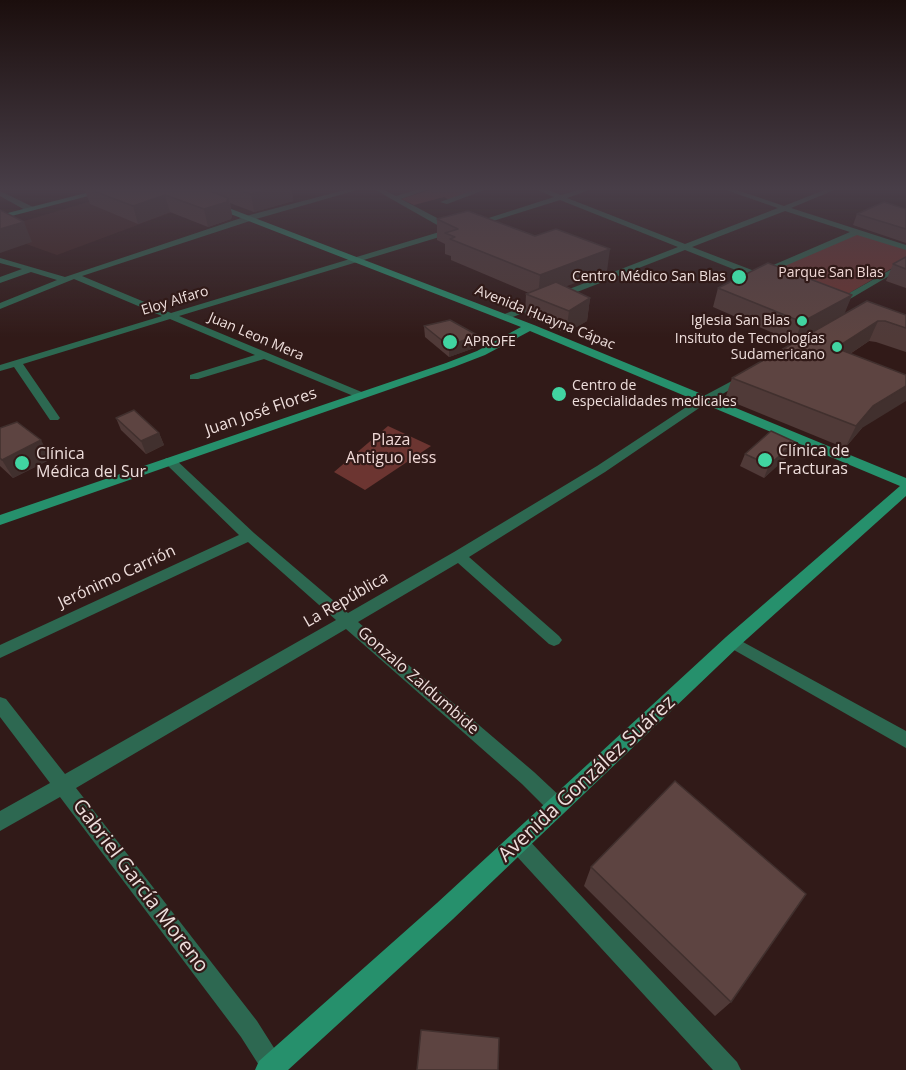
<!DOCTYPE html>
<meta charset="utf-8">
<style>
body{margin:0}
canvas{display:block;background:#311a18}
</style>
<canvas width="906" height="1070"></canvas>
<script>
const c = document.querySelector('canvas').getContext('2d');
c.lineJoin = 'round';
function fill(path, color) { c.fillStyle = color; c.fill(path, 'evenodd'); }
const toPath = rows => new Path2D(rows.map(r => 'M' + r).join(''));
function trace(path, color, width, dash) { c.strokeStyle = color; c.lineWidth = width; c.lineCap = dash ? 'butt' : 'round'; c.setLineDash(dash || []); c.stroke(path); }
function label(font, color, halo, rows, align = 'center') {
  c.font = font + ' "Open Sans",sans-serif'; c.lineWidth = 4.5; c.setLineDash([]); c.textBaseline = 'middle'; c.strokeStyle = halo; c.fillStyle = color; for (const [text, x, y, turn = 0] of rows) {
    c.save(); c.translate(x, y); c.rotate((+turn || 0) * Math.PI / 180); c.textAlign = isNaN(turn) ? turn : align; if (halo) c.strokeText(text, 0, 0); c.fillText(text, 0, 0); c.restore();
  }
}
const built = toPath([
 [125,191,191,205,57,255,26,244,31,242,21,222]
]);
const green = toPath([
 [436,188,481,188,449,200,444,197,414,205,401,199],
 [857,234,906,249,906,260,834,302,763,274],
 [388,426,431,446,365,490,334,472]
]);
const street = toPath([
 [352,188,364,188,256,219,82,276,171,313,446,230,372,188,381,188,396,196,422,188,433,188,401,199,456,228,456,232,179,316,364,393,364,397,356,397,264,359,198,379,190,379,190,375,255,355,170,319,23,364,60,418,58,420,50,420,14,367,0,371,0,365,162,316,74,279,0,309,0,303,57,280,31,272,0,283,0,277,22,269,0,263,0,258,65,277,250,215,352,188],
 [479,188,490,188,447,204,440,202,479,188],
 [533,188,543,188,561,195,584,188,595,188,567,198,685,244,778,208,720,188,731,188,784,206,829,188,839,188,791,208,906,245,906,250,857,235,764,275,770,279,766,282,685,250,505,320,500,317,502,315,678,247,560,200,477,226,470,224,554,197,533,188],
 [785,211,850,232,757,272,692,247,785,211],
 [0,191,33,207,34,209,27,211,0,196,0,191],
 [906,261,906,266,838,306,830,304,906,261],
 [745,374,749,375,749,379,708,402,605,472,469,557,559,636,562,640,559,644,554,646,549,644,458,563,358,622,534,772,564,800,566,806,564,812,557,815,550,812,522,784,346,629,76,788,257,1021,288,1070,262,1070,241,1037,60,797,0,831,0,811,50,783,0,717,0,697,6,699,65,774,336,620,248,542,0,658,0,645,239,535,166,464,164,461,166,458,174,458,254,533,348,613,454,552,597,466,700,398,745,374],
 [732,636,906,731,906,748,727,646,724,642,727,638,732,636],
 [518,833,525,836,737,1062,741,1070,713,1070,511,850,508,843,511,836,518,833]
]);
const secondary = toPath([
 [105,188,119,188,0,219,0,215,105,188],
 [213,202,534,325,906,478,906,496,738,647,453,919,288,1070,255,1070,259,1061,437,903,726,637,900,486,530,331,485,355,454,367,0,525,0,515,446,363,477,351,521,327,210,206,210,202,213,202]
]);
const wall = toPath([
 [77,188,291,188,293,201,254,212,230,203,232,215,231,219,208,227,170,212,138,224,90,204,85,191],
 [906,209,906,243,853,225,857,214],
 [437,219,607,271,565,286,590,298,587,321,566,333,525,316,526,294,529,293,451,260,451,256,445,254,445,244,437,240],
 [906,257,906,288,886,281,893,264],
 [718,288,852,295,844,313,906,315,906,352,876,342,869,341,850,354,862,428,845,448,725,399,732,378,794,342,713,307],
 [424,326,477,347,449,357,425,337],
 [116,418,159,433,164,445,146,454,121,430],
 [0,428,51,459,13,478,0,466],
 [795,442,789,455,764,478,740,466,745,454],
 [591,867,731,1002,715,1016,584,886]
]);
const shadedWall = toPath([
 [275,188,291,188,293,201,254,212,251,194],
 [165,195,170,212,138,224,133,206],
 [228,198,232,215,231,219,208,227,204,209],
 [24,222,32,242,0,253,0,229],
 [610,249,607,271,538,297,540,275],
 [852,295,844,315,794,343,802,322],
 [590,298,587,321,566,333,569,311],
 [878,321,869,341,827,369,836,348],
 [477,335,477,347,449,357,449,346],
 [906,386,906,401,862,428,845,448,856,426,873,406],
 [159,433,164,445,146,454,141,441],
 [41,440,51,459,13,478,2,460],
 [795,442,789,455,764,478,769,465]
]);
const building = toPath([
 [86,188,202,188,228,198,227,202,204,209,165,195,133,206,86,188],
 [232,188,275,188,251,194,232,188],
 [884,202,906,209,906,229,857,214,884,202],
 [0,210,24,222,0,229,0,210],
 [468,211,535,236,556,229,610,249,540,275,450,239,455,237,445,233,458,229,437,219,468,211],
 [906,257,906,269,893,264,906,257],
 [768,263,852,295,802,322,718,288,768,263],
 [556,282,590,298,569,311,526,294,556,282],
 [867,301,906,315,906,328,885,321,878,321,836,348,906,375,906,386,873,406,856,426,732,378,867,301],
 [450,320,477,335,449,346,424,326,450,320],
 [134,410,159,433,141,441,116,418,134,410],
 [17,422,41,440,2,460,0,458,0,428,17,422],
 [771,431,795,442,769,465,745,454,771,431],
 [675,781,806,894,731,1002,591,867,675,781],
 [421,1030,499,1038,498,1070,417,1070,421,1030]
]);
const markers = [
 [739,277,8,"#41d4a1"],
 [802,321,6,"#41d4a1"],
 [450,342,8,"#41d4a1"],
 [837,347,6,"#41d4a1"],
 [559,394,8,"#41d4a1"],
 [765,460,8,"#41d4a1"],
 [22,463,8,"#41d4a1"]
];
const farParknames = [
 ["Parque San Blas",831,273]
];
const farPoinames = [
 ["Centro Médico San Blas",726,277],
 ["Iglesia San Blas",790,321],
 ["Insituto de Tecnologías",825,339],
 ["Sudamericano",825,355],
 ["APROFE",464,342,"left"],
 ["Centro de",572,386,"left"],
 ["especialidades medicales",572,402,"left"]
];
const farStreetnames = [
 ["Eloy Alfaro",175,301,-17],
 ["Avenida Huayna Cápac",545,318,22],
 ["Juan Leon Mera",256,337,23]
];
const streetNames = [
 ["Juan José Flores",261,412,-19],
 ["Jerónimo Carrión",117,577,-25],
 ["La República",346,600,-30],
 ["Gonzalo Zaldumbide",418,681,41]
];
const parkNames = [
 ["Plaza",391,440],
 ["Antiguo Iess",391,458]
];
const poiNames = [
 ["Clínica de",778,451],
 ["Fracturas",778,469],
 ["Clínica",36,454],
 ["Médica del Sur",36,472]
];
const nearStreetnames = [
 ["Avenida González Suárez",587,779,-43],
 ["Gabriel García Moreno",140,886,53]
];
fill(built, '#402320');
fill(green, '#6c3531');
fill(street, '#2d6851');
fill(secondary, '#26906c');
fill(wall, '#503a38');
fill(shadedWall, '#41302e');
fill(building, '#5d4441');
trace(building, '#41302e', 1.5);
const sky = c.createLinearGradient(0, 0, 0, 338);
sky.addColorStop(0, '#1b0e0d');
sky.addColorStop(0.56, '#483e48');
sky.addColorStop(1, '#483e4800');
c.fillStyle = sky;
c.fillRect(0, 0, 906, 338);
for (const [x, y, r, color] of markers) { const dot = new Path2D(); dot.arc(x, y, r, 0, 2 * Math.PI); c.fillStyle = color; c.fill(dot); trace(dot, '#311a18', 2); }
label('14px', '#f0d8d6', '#311a18', farParknames);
label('14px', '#eededc', '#311a18', farPoinames, 'right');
label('14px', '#eededc', '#311a18', farStreetnames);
label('16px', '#eededc', '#311a18', streetNames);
label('16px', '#f0d8d6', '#311a18', parkNames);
label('16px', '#eededc', '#311a18', poiNames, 'left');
label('20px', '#eededc', '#311a18', nearStreetnames);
</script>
